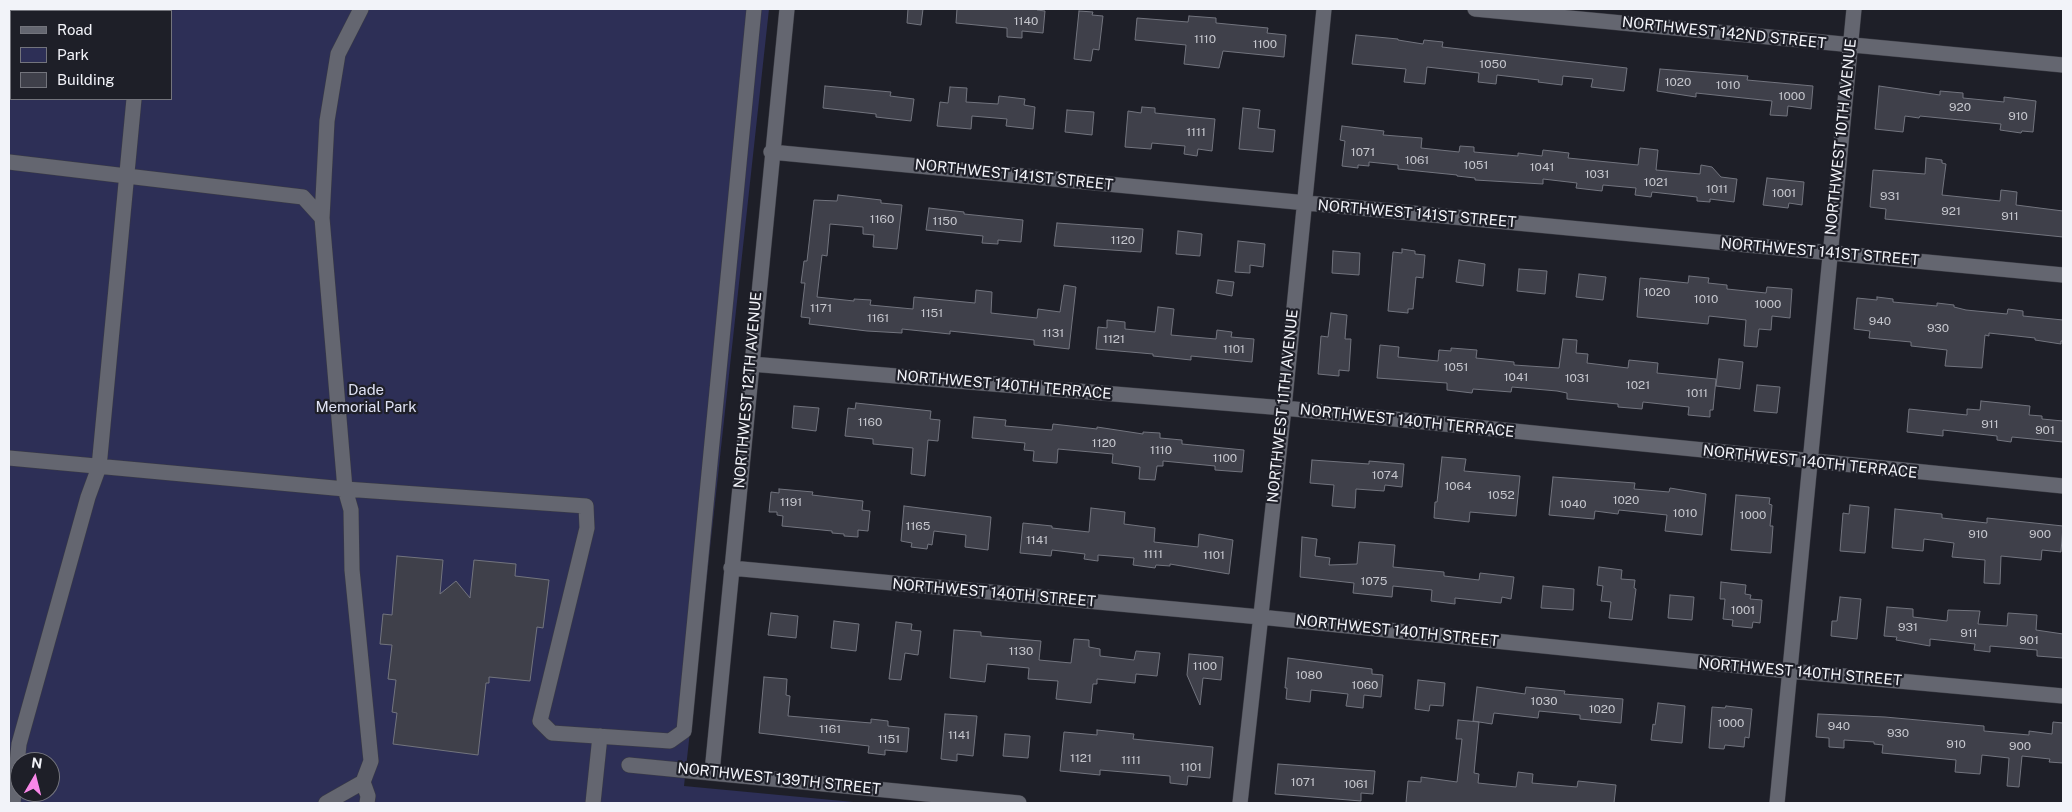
<!DOCTYPE html>
<style>
body{margin:0}
#map{position:relative;width:2072px;height:812px;overflow:hidden;background:#1e1f28;font-family:"Public Sans",sans-serif}
canvas{display:block}
.frame{position:absolute;inset:0;border:10px solid #f2f3f9;pointer-events:none}
.legend{position:absolute;left:10px;top:10px;width:162px;height:90px;box-sizing:border-box;background:#1e1f28;border:1px solid #73747c;margin:0;padding:6px 9px;list-style:none;font-size:15px;color:#f2f3f9}
.legend li{display:flex;align-items:center;gap:10px;height:25px}
.legend b{width:25px;border:1px solid #73747c}
.north{position:absolute;left:10px;top:752px;width:50px;height:50px;box-sizing:border-box;background:#1e1f28;border:1px solid #73747c;border-radius:50%;rotate:8deg;font-size:14px;font-weight:700;line-height:20px;text-align:center;color:#f2f3f9}
.north::after{content:'';display:block;margin:auto;width:18px;height:22px;background:#f987e8;clip-path:polygon(50% 0,100% 100%,50% 72%,0 100%)}
</style>
<div id="map">
<canvas width="2072" height="812"></canvas>
<div class="frame"></div>
<ul class="legend">
<li><b style="height:6px;background:#646670"></b>Road</li>
<li><b style="height:14px;background:#2d2f56"></b>Park</li>
<li><b style="height:14px;background:#3f404a"></b>Building</li>
</ul>
<div class="north">N</div>
</div>
<script>
const c = document.querySelector('canvas').getContext('2d');
c.lineJoin = 'round';
function fill(path, color) { c.fillStyle = color; c.fill(path, 'evenodd'); }
const toPath = rows => new Path2D(rows.map(r => 'M' + r).join(''));
function trace(path, color, width, dash) { c.strokeStyle = color; c.lineWidth = width; c.lineCap = dash ? 'butt' : 'round'; c.setLineDash(dash || []); c.stroke(path); }
function label(font, color, halo, rows, align = 'center') {
  c.font = font + ' "Public Sans",sans-serif'; c.lineWidth = 4.5; c.setLineDash([]); c.textBaseline = 'middle'; c.strokeStyle = halo; c.fillStyle = color; for (const [text, x, y, turn = 0] of rows) {
    c.save(); c.translate(x, y); c.rotate((+turn || 0) * Math.PI / 180); c.textAlign = isNaN(turn) ? turn : align; if (halo) c.strokeText(text, 0, 0); c.fillText(text, 0, 0); c.restore();
  }
}
const green = toPath([
 [9,9,769,9,684,786,864,803,9,803],
 [11,11,171,11,171,99,11,99],
 [20,762,50,762,50,792,20,792]
]);
const building = toPath([
 [908,9,923,9,921,25,907,23,908,9],
 [957,9,1037,9,1037,10,1045,11,1043,33,1022,31,1022,38,1007,37,1007,28,956,23,957,9],
 [1079,11,1093,12,1092,15,1103,16,1099,50,1093,49,1091,61,1074,59,1079,11],
 [1189,16,1216,18,1216,23,1268,28,1267,33,1286,35,1284,57,1223,51,1219,68,1184,64,1186,45,1135,40,1137,18,1188,22,1189,16],
 [1356,35,1398,39,1398,40,1423,44,1424,40,1443,42,1442,47,1627,68,1624,91,1591,87,1593,79,1563,76,1562,85,1538,82,1539,80,1497,75,1496,84,1478,82,1479,73,1427,67,1425,84,1404,82,1406,69,1352,64,1356,35],
 [1660,69,1748,76,1747,80,1813,86,1811,109,1788,106,1787,116,1770,115,1772,101,1696,93,1696,97,1657,91,1660,69],
 [825,86,891,92,890,96,914,99,911,121,876,117,876,114,823,108,825,86],
 [1879,86,1940,95,1940,91,1963,93,1963,98,2004,102,2004,97,2036,101,2033,132,2022,131,2021,133,2000,130,2001,124,1920,116,1919,118,1905,116,1903,132,1875,129,1879,86],
 [950,87,967,88,966,102,998,104,999,96,1025,99,1024,105,1035,107,1033,129,1006,126,1007,119,972,116,971,129,937,126,940,102,948,103,950,87],
 [1142,107,1155,108,1155,113,1215,119,1212,151,1198,149,1197,156,1184,154,1185,146,1152,143,1151,149,1125,147,1128,111,1141,113,1142,107],
 [1243,108,1260,110,1258,128,1275,130,1273,152,1239,149,1243,108],
 [1067,110,1094,112,1092,135,1065,132,1067,110],
 [1342,126,1384,131,1383,135,1422,138,1421,148,1459,152,1460,146,1474,147,1474,152,1518,156,1518,153,1542,156,1543,150,1569,153,1568,158,1638,165,1640,148,1658,150,1656,170,1700,174,1701,165,1712,167,1721,177,1737,179,1734,202,1710,199,1710,202,1697,201,1697,197,1652,192,1651,197,1635,195,1636,188,1603,185,1602,191,1576,188,1577,183,1543,179,1543,184,1475,180,1475,178,1457,176,1457,175,1398,169,1398,165,1369,162,1369,166,1358,165,1358,168,1342,166,1345,141,1340,140,1342,126],
 [1926,158,1942,160,1942,163,1946,164,1942,195,2000,201,2001,190,2017,192,2016,205,2063,211,2063,237,1885,219,1886,209,1870,207,1873,170,1925,174,1926,158],
 [1767,178,1804,182,1802,205,1789,203,1788,208,1763,205,1767,178],
 [838,195,881,200,881,203,902,205,897,249,873,247,874,235,863,234,863,227,830,224,827,256,822,255,817,297,854,301,854,299,871,300,870,305,913,309,914,297,975,303,976,290,992,292,991,313,1037,318,1038,309,1060,312,1064,285,1076,287,1069,349,1034,345,1034,340,950,331,950,334,902,329,902,333,867,331,809,324,810,318,801,317,805,283,801,283,804,261,807,261,814,200,837,201,838,195],
 [929,208,964,212,964,214,1023,220,1021,242,998,240,998,244,982,243,983,236,926,230,929,208],
 [1057,223,1143,229,1141,252,1054,246,1057,223],
 [1178,231,1202,234,1200,256,1176,254,1178,231],
 [1238,241,1265,244,1263,267,1250,265,1250,273,1235,272,1238,241],
 [1402,249,1415,251,1415,254,1425,255,1423,278,1416,277,1413,309,1408,309,1408,313,1388,311,1393,252,1402,253,1402,249],
 [1333,251,1360,253,1359,275,1332,273,1333,251],
 [1459,260,1485,264,1483,286,1456,282,1459,260],
 [1519,269,1547,271,1545,294,1517,291,1519,269],
 [1579,274,1606,277,1603,300,1576,297,1579,274],
 [1689,276,1709,278,1708,283,1727,285,1727,289,1766,293,1767,287,1792,289,1790,318,1772,316,1771,330,1759,329,1757,347,1744,346,1746,320,1709,316,1708,324,1637,317,1640,278,1688,283,1689,276],
 [1218,280,1234,282,1232,296,1216,293,1218,280],
 [1877,297,1893,299,1893,302,1937,306,1937,303,1954,305,1954,307,1966,310,2007,314,2008,309,2023,311,2023,316,2063,320,2063,341,2061,341,2061,344,2035,340,2035,338,1989,333,1989,336,1985,335,1982,368,1945,366,1947,350,1911,346,1911,342,1869,338,1870,331,1854,329,1857,298,1877,300,1877,297],
 [1158,307,1174,309,1171,335,1216,339,1217,330,1232,332,1231,337,1254,339,1252,362,1191,356,1191,360,1153,356,1153,354,1096,349,1098,327,1107,328,1107,320,1125,322,1125,329,1155,332,1158,307],
 [1331,313,1347,315,1345,339,1351,339,1349,371,1339,370,1339,376,1318,374,1321,336,1328,337,1331,313],
 [1563,339,1577,340,1576,353,1588,354,1587,363,1628,368,1629,360,1658,363,1657,373,1716,379,1713,410,1710,410,1710,417,1688,415,1689,407,1643,402,1642,409,1618,407,1618,404,1567,399,1567,393,1557,391,1512,387,1511,392,1473,389,1472,393,1447,390,1447,383,1377,378,1380,345,1399,347,1398,357,1438,361,1439,350,1451,351,1451,348,1477,350,1476,358,1514,362,1514,365,1559,368,1563,339],
 [1719,359,1743,362,1740,389,1716,386,1719,359],
 [1757,385,1780,387,1777,413,1754,411,1757,385],
 [1981,401,2030,406,2029,415,2042,416,2042,419,2063,421,2063,442,2012,437,2011,442,1997,440,1997,436,1943,430,1943,436,1907,432,1909,409,1967,415,1967,409,1980,410,1981,401],
 [856,403,931,411,930,419,940,420,938,441,928,440,925,476,911,474,913,448,873,444,873,439,845,436,848,408,855,409,856,403],
 [794,406,819,408,816,431,792,428,794,406],
 [974,417,1006,420,1005,426,1052,430,1053,424,1097,429,1097,427,1143,434,1143,432,1160,433,1160,438,1182,440,1182,444,1244,450,1242,472,1215,470,1215,466,1205,465,1163,461,1163,466,1157,466,1155,480,1139,479,1140,467,1112,463,1113,454,1058,449,1057,463,1033,461,1034,451,1024,450,1025,443,972,438,974,417],
 [1442,457,1466,459,1464,471,1520,476,1516,516,1470,512,1469,522,1434,518,1435,502,1437,502,1442,457],
 [1312,460,1369,464,1369,461,1404,464,1402,487,1385,485,1384,491,1356,489,1355,508,1332,506,1334,485,1310,483,1312,460],
 [1553,477,1635,483,1634,489,1669,492,1670,488,1706,494,1702,535,1665,531,1667,515,1619,510,1618,514,1595,511,1594,519,1549,515,1553,477],
 [779,489,813,492,812,495,863,501,862,510,870,511,868,531,858,530,858,537,844,536,844,534,832,533,832,531,782,526,783,516,777,515,777,512,769,512,771,492,779,493,779,489],
 [1736,495,1770,498,1769,504,1772,505,1770,526,1773,526,1771,553,1731,550,1736,495],
 [1850,505,1869,507,1865,553,1840,551,1843,513,1849,514,1850,505],
 [904,506,991,517,988,550,965,547,966,535,934,531,932,545,928,544,927,549,911,547,912,543,901,541,904,506],
 [1091,508,1125,512,1124,524,1155,528,1154,542,1198,547,1199,534,1233,540,1229,574,1170,564,1170,566,1156,565,1155,568,1133,565,1134,558,1098,555,1098,561,1084,559,1085,554,1052,550,1051,556,1020,553,1023,523,1052,526,1052,528,1089,532,1091,508],
 [1895,509,1942,514,1942,518,1987,523,1987,518,2063,526,2061,552,2042,550,2041,560,2001,556,2000,584,1984,583,1985,560,1952,557,1954,543,1924,539,1923,551,1892,548,1895,509],
 [1302,537,1317,539,1315,556,1330,558,1329,565,1357,564,1359,542,1395,545,1393,567,1444,572,1444,576,1479,580,1480,573,1514,577,1511,599,1502,597,1501,603,1455,598,1455,604,1431,601,1432,590,1393,586,1392,597,1353,593,1354,583,1300,577,1302,537],
 [397,556,443,560,440,594,456,581,470,598,474,560,516,564,515,576,549,580,543,628,537,627,530,681,489,677,489,683,486,683,478,755,393,744,397,713,392,712,396,680,388,679,392,645,380,644,383,614,392,615,397,556],
 [1599,567,1622,570,1621,579,1635,580,1634,588,1636,589,1632,620,1609,618,1611,602,1601,601,1603,586,1597,585,1599,567],
 [1721,582,1746,585,1745,594,1751,595,1750,599,1762,600,1760,623,1753,622,1752,628,1732,626,1733,620,1723,619,1725,599,1720,599,1721,582],
 [1543,586,1574,589,1573,610,1541,608,1543,586],
 [1670,595,1694,597,1692,620,1668,618,1670,595],
 [1840,597,1861,599,1857,639,1831,636,1832,621,1837,621,1840,597],
 [1887,607,1913,609,1913,617,1947,621,1948,610,1980,611,1978,624,2007,626,2008,613,2037,615,2036,630,2063,634,2063,658,2037,656,2037,650,1990,646,1990,652,1974,650,1975,644,1930,639,1930,646,1896,640,1897,637,1884,636,1887,607],
 [771,613,798,616,796,638,768,635,771,613],
 [834,621,859,624,856,651,831,648,834,621],
 [896,622,912,624,911,630,921,631,918,655,905,653,901,680,889,679,896,622],
 [954,630,981,632,981,636,1041,641,1039,660,1071,663,1074,639,1089,640,1089,647,1100,649,1100,656,1134,660,1136,651,1160,653,1157,676,1136,674,1135,683,1097,679,1097,684,1093,684,1091,703,1056,699,1058,681,1028,679,1029,668,987,664,985,682,950,678,954,630],
 [1189,654,1223,657,1221,680,1203,678,1200,705,1187,675,1189,654],
 [1288,658,1372,669,1372,674,1383,675,1381,697,1364,695,1363,708,1346,706,1348,694,1311,690,1310,702,1286,699,1287,688,1285,688,1288,658],
 [764,677,787,679,786,695,790,696,788,716,871,723,871,719,888,721,888,726,909,728,907,752,885,750,885,755,868,753,869,746,759,733,764,677],
 [1418,680,1445,683,1443,706,1430,705,1429,711,1415,709,1418,680],
 [1477,687,1525,694,1526,687,1565,691,1564,694,1623,699,1621,723,1580,719,1580,715,1539,711,1538,718,1494,713,1492,724,1473,721,1477,687],
 [1658,703,1685,706,1682,743,1651,740,1653,724,1655,725,1658,703],
 [1726,706,1752,709,1749,738,1745,737,1744,747,1725,745,1724,749,1709,748,1712,707,1725,708,1726,706],
 [945,714,977,716,973,756,957,754,957,761,941,759,945,714],
 [1818,714,1885,717,1984,726,1984,731,2029,735,2029,731,2052,734,2053,722,2063,723,2063,763,2049,762,2050,759,2022,756,2019,787,2007,786,2009,758,1982,755,1980,774,1955,772,1956,760,1882,753,1883,745,1874,744,1874,742,1844,740,1844,748,1829,747,1829,738,1816,737,1818,714],
 [1458,720,1479,722,1474,773,1479,774,1478,783,1516,787,1518,772,1533,774,1532,783,1577,787,1578,781,1616,785,1614,803,1406,803,1408,781,1421,782,1421,777,1457,782,1462,739,1456,739,1458,720],
 [1097,730,1134,734,1133,739,1213,747,1210,778,1188,776,1187,785,1170,783,1170,776,1100,770,1100,775,1060,771,1064,732,1097,735,1097,730],
 [1005,734,1030,736,1028,758,1003,756,1005,734],
 [1278,764,1375,771,1373,794,1361,793,1361,801,1275,794,1278,764]
]);
const minor = toPath([
 [1475,9,2063,65],
 [142,11,142,9],
 [771,152,2063,275],
 [9,162,303,197,322,218,345,489,586,506,587,528,540,721,552,733,670,741,684,731,754,9],
 [322,218,327,121,338,54,361,9],
 [751,364,1284,408,2063,486],
 [9,458,345,489,351,510,352,570,371,761,363,782,326,803],
 [731,568,1260,617,1789,671,2063,696],
 [629,765,1019,803],
 [712,772,787,9],
 [363,782,368,796,367,803],
 [13,803,19,744,88,497,99,467,134,99],
 [593,803,600,736],
 [1240,803,1284,408,1324,9],
 [1777,803,1854,9]
]);
const numberNames = [
 ["1140",1026,21],
 ["1110",1205,39],
 ["1100",1265,44],
 ["1050",1493,64],
 ["1020",1678,82],
 ["1010",1728,85],
 ["1000",1792,96],
 ["920",1960,107],
 ["910",2018,116],
 ["1111",1196,132],
 ["1071",1363,152],
 ["1061",1417,160],
 ["1051",1476,165],
 ["1041",1542,167],
 ["1031",1597,174],
 ["1021",1656,182],
 ["1011",1717,189],
 ["1001",1784,193],
 ["931",1890,196],
 ["921",1951,211],
 ["911",2010,216],
 ["1160",882,219],
 ["1150",945,221],
 ["1120",1123,240],
 ["1020",1657,292],
 ["1010",1706,299],
 ["1000",1768,304],
 ["1171",821,308],
 ["1151",932,313],
 ["1161",878,318],
 ["940",1880,321],
 ["930",1938,328],
 ["1131",1053,333],
 ["1121",1114,339],
 ["1101",1234,349],
 ["1051",1456,367],
 ["1041",1516,377],
 ["1031",1577,378],
 ["1021",1638,385],
 ["1011",1697,393],
 ["1160",870,422],
 ["911",1990,424],
 ["901",2045,430],
 ["1120",1104,443],
 ["1110",1161,450],
 ["1100",1225,458],
 ["1074",1385,475],
 ["1064",1458,486],
 ["1052",1501,495],
 ["1020",1626,500],
 ["1191",791,502],
 ["1040",1573,504],
 ["1010",1685,513],
 ["1000",1753,515],
 ["1165",918,526],
 ["910",1978,534],
 ["900",2040,534],
 ["1141",1037,540],
 ["1111",1153,554],
 ["1101",1214,555],
 ["1075",1374,581],
 ["1001",1743,610],
 ["931",1908,627],
 ["911",1969,633],
 ["901",2029,640],
 ["1130",1021,651],
 ["1100",1205,666],
 ["1080",1309,675],
 ["1060",1365,685],
 ["1030",1544,701],
 ["1020",1602,709],
 ["1000",1731,723],
 ["940",1839,726],
 ["1161",830,729],
 ["930",1898,733],
 ["1141",959,735],
 ["1151",889,739],
 ["910",1956,744],
 ["900",2020,746],
 ["1121",1081,758],
 ["1111",1131,760],
 ["1101",1191,767],
 ["1071",1303,782],
 ["1061",1356,784]
];
const streetNames = [
 ["NORTHWEST 142ND STREET",1724,33,6],
 ["NORTHWEST 10TH AVENUE",1841,137,-84],
 ["NORTHWEST 141ST STREET",1014,175,6],
 ["NORTHWEST 141ST STREET",1417,214,5],
 ["NORTHWEST 141ST STREET",1820,252,5],
 ["NORTHWEST 140TH TERRACE",1004,385,5],
 ["NORTHWEST 12TH AVENUE",748,390,-85],
 ["NORTHWEST 11TH AVENUE",1283,406,-84],
 ["NORTHWEST 140TH TERRACE",1407,421,6],
 ["NORTHWEST 140TH TERRACE",1810,462,6],
 ["NORTHWEST 140TH STREET",994,593,5],
 ["NORTHWEST 140TH STREET",1397,631,6],
 ["NORTHWEST 140TH STREET",1800,672,5],
 ["NORTHWEST 139TH STREET",779,779,6]
];
const parkNames = [
 ["Dade",366,390],
 ["Memorial Park",366,407]
];
fill(green, '#2d2f56');
fill(building, '#3f404a');
trace(building, '#72747e', 1);
trace(minor, '#3b3c44', 16);
trace(minor, '#646670', 15);
label('12px', '#c5c6cd', null, numberNames);
label('15px', '#f2f3f9', '#1e1f28', streetNames);
label('15px', '#dee1f3', '#1e1f28', parkNames);
</script>
